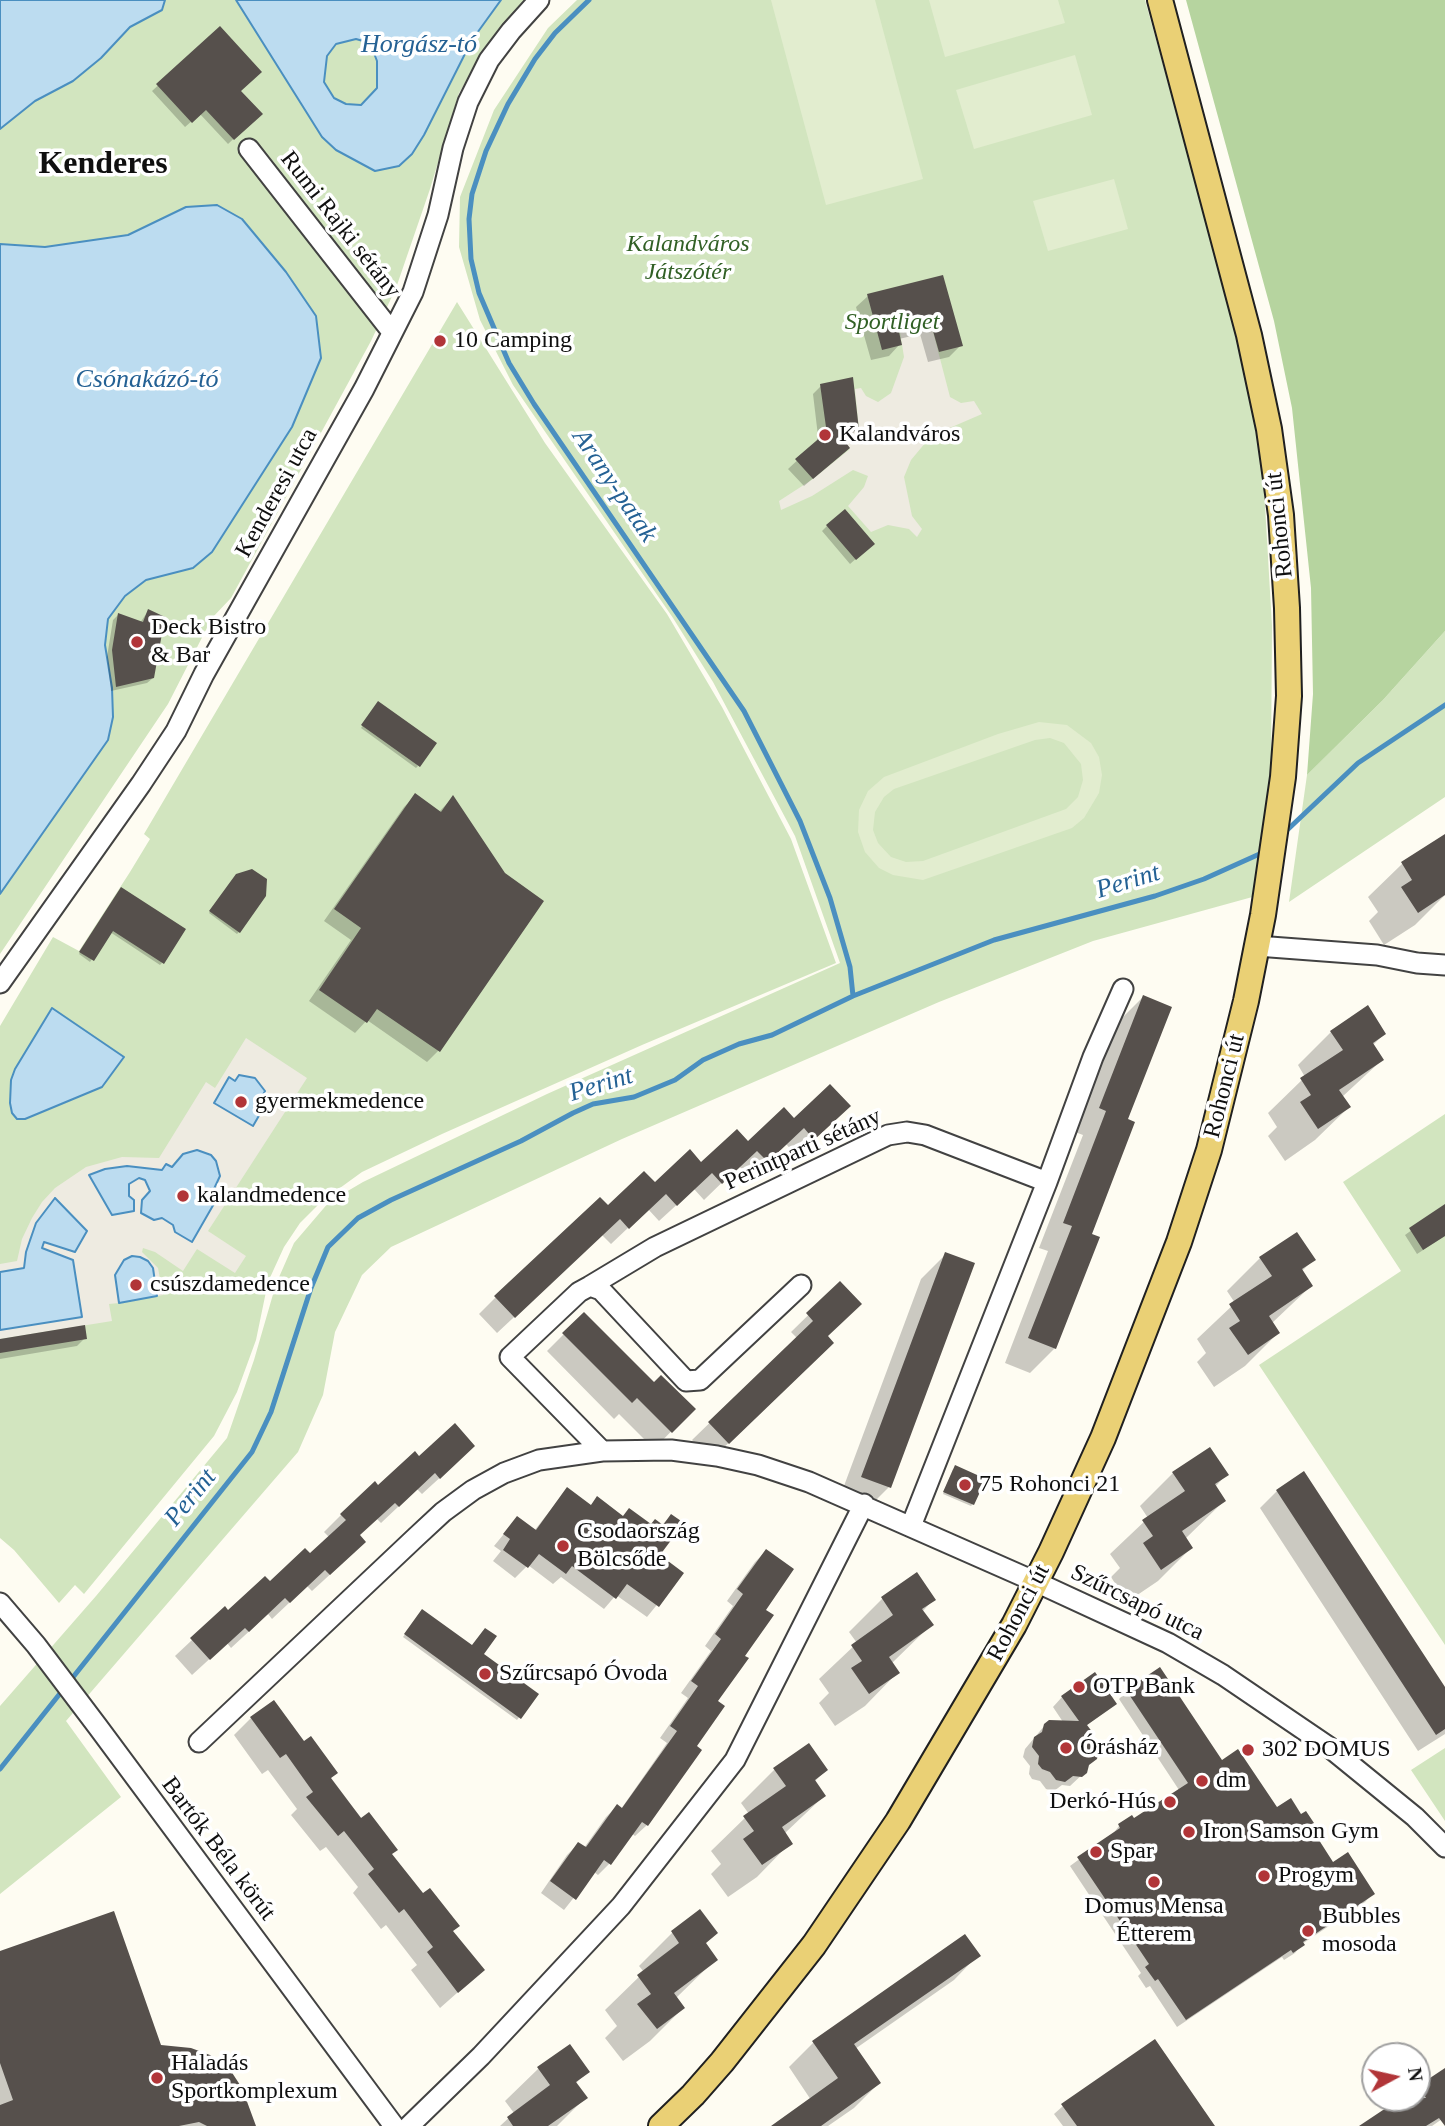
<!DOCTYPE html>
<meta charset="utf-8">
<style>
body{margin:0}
#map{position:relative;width:1445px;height:2126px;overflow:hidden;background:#fefcf2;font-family:Georgia,serif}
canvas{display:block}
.north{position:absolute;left:1361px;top:2042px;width:70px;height:70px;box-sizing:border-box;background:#fff;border:2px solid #9f9f9f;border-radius:50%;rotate:82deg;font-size:19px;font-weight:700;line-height:28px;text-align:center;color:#0f0f0f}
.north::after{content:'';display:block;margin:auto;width:24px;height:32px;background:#b13538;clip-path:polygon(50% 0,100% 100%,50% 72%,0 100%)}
</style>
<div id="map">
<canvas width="1445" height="2126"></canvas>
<div class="north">N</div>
</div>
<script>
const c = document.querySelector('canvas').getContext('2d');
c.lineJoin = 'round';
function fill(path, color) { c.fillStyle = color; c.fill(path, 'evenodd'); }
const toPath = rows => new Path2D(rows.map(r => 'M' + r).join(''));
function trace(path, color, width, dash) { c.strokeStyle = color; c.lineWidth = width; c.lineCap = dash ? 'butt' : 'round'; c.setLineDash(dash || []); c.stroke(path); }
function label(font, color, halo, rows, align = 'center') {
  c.font = font + ' Georgia,serif'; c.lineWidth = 7; c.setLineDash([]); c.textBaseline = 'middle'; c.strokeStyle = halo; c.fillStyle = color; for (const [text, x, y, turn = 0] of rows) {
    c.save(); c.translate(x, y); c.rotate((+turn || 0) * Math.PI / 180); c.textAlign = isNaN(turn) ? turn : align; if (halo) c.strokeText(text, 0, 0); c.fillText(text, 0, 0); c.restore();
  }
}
const green = toPath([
 [0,0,528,0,487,46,459,93,430,189,396,288,371,341,231,598,212,618,168,704,0,954,0,894,108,740,113,717,112,688,105,645,108,619,125,596,146,580,193,568,321,357,316,316,286,272,242,219,186,207,128,235,45,247,0,244],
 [577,0,1145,0,1213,244,1261,436,1272,626,1271,769,1256,896,1093,941,939,1002,622,1139,391,1247,362,1275,335,1332,323,1395,298,1452,66,1721,121,1797,0,1894,0,1706,96,1596,227,1438,254,1360,276,1284,294,1243,329,1202,363,1182,547,1094,840,963,795,836,713,682,673,618,513,385,480,320,459,247,460,197,494,110,548,28],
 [457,302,545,443,667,614,722,707,791,839,836,963,642,1045,442,1134,362,1172,322,1201,300,1223,284,1247,268,1282,256,1340,237,1392,214,1436,84,1594,75,1585,59,1603,14,1550,0,1538,0,1026,53,937,79,951,130,872,150,839,144,834],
 [1445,631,1445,797,1289,902,1307,775,1383,700],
 [1445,1114,1445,1645,1259,1365,1401,1271,1343,1182],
 [1445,1748,1445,1821,1411,1770]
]);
const forest = toPath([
 [1186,0,1445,0,1445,631,1383,700,1307,775,1313,694,1311,588,1292,408,1274,321]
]);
const pitch = toPath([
 [771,0,875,0,923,179,826,205],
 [929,0,1058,0,1065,23,945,57],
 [1075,55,1092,115,974,149,956,90],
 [1114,179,1128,229,1048,251,1033,201],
 [1039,722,1067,725,1091,743,1099,757,1102,775,1099,793,1084,818,1072,828,923,880,893,875,879,868,865,852,858,832,859,810,868,791,884,777,998,734],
 [1050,738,1064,743,1081,764,1083,780,1078,797,1066,809,923,861,906,862,891,857,878,843,873,830,875,812,884,797,894,789,1035,740]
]);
const plaza = toPath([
 [931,324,950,397,961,403,974,401,982,414,931,436,911,460,904,477,912,516,922,529,917,537,909,529,888,525,871,532,848,506,864,487,868,476,853,470,812,496,781,510,779,501,813,479,850,449,839,433,859,430,855,389,861,388,866,396,878,402,891,393,904,357,900,332],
 [246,1038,307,1078,208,1231,246,1256,235,1273,197,1249,183,1271,155,1252,143,1248,142,1252,158,1268,163,1295,157,1296,153,1268,132,1256,124,1260,115,1274,119,1303,109,1304,112,1321,0,1339,0,1330,82,1316,42,1248,44,1242,75,1252,86,1231,45,1210,30,1238,24,1268,0,1272,0,1264,17,1261,22,1239,32,1218,42,1202,55,1188,86,1167,122,1157,159,1158,206,1082,215,1088],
 [239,1075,255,1078,262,1096,268,1100,228,1077,235,1081],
 [177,1159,218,1183,213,1191,219,1195,173,1225,162,1218,154,1220,141,1213,150,1191,145,1180,139,1178,129,1184,129,1196,126,1211,112,1215,127,1166,162,1170,172,1167]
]);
const water = toPath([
 [0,0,165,0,162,10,130,27,101,58,73,81,35,101,0,129,0,0],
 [236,0,501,0,472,40,424,135,412,154,399,166,375,171,336,150,322,137,236,0],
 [356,39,370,43,377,61,377,88,361,105,346,104,334,98,324,82,327,56,336,44,356,39],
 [217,205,242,219,286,272,316,316,321,358,292,427,212,552,193,568,146,580,125,596,108,619,105,645,112,688,113,717,108,740,0,894,0,244,45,247,128,235,186,207,217,205],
 [52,1008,124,1057,102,1087,25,1119,17,1119,12,1113,10,1103,11,1080,15,1069,52,1008],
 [239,1075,255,1078,265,1091,262,1097,268,1100,253,1126,214,1103,229,1077,235,1081,239,1075],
 [197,1150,211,1155,216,1161,220,1176,213,1191,219,1195,192,1242,175,1232,173,1225,162,1218,154,1220,141,1213,142,1200,150,1191,145,1180,139,1178,129,1184,129,1196,134,1200,134,1211,112,1215,89,1175,105,1169,127,1166,162,1170,166,1164,172,1167,183,1154,197,1150],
 [55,1198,87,1231,75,1252,44,1242,42,1248,73,1260,82,1317,0,1330,0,1272,24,1268,26,1252,36,1223,55,1198],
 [132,1256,140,1257,148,1261,153,1268,157,1296,119,1303,115,1275,124,1260,132,1256]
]);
const shadow = toPath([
 [220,29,239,91,260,114,228,144,200,114,185,127,152,91],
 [942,277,961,345,949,357,928,362,920,334,899,339,900,344,889,356,871,360,856,307,868,296],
 [821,386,857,429,849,438,841,439,839,456,804,486,788,469,816,443,818,436,813,394],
 [827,526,867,549,850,564,822,531],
 [148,611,153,678,147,683,111,691,107,657,113,620,118,615,140,623],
 [377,706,418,766,416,768,361,728],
 [415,796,439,812,452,798,503,875,541,901,438,1051,427,1062,367,1020,355,1033,309,1001,351,940,324,921,404,807],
 [1445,836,1445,895,1415,925,1384,945,1369,921,1378,912,1368,897,1402,864],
 [234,878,239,932,237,934,209,913],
 [119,891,162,963,160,965,110,932,90,962,79,954],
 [1143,997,1126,1120,1055,1348,1030,1373,1005,1363,1048,1251,1039,1248,1083,1135,1075,1132,1118,1022],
 [1331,1032,1384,1034,1372,1046,1382,1060,1342,1097,1349,1107,1315,1140,1285,1161,1268,1136,1277,1127,1268,1113,1305,1077,1298,1065],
 [794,1120,831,1123,796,1155,786,1144,750,1178,739,1166,704,1200,694,1189,659,1221,648,1209,611,1244,602,1235,497,1333,479,1314,496,1297,608,1208],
 [1445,1206,1445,1236,1417,1254,1405,1235],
 [946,1254,889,1487,864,1512,838,1502,921,1279],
 [1260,1258,1313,1260,1301,1272,1311,1286,1271,1324,1278,1333,1245,1366,1214,1387,1197,1362,1206,1353,1197,1339,1235,1303,1227,1291],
 [840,1284,826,1336,815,1359,711,1460,692,1440,797,1338,791,1332],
 [584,1314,654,1384,693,1409,654,1449,619,1414,614,1419,547,1351],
 [85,1338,77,1346,0,1359,0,1341],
 [419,1458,456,1463,422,1494,417,1489,381,1523,377,1519,358,1536,347,1559,312,1591,307,1586,272,1619,268,1614,231,1648,227,1643,192,1675,175,1656,192,1640,228,1612,310,1556,329,1537,324,1532,341,1515],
 [953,1469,973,1504,971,1506,943,1494],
 [1173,1473,1226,1475,1215,1487,1224,1501,1185,1539,1191,1548,1158,1581,1127,1602,1111,1577,1120,1568,1110,1554,1148,1518,1140,1506],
 [567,1489,590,1506,597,1499,622,1518,650,1526,661,1526,671,1516,658,1556,682,1574,647,1617,616,1595,604,1609,561,1577,553,1584,528,1565,515,1578,493,1561,501,1551,494,1546,517,1518,534,1531],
 [1277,1491,1445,1690,1445,1734,1418,1751,1260,1508],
 [766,1551,763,1610,742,1656,716,1701,695,1746,647,1825,635,1836,631,1833,609,1864,598,1875,594,1872,564,1910,541,1893,567,1855,578,1844,584,1848,606,1817,617,1806,621,1809,667,1743,660,1738,688,1698,681,1693,711,1651,705,1646,733,1606,727,1601,755,1562],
 [917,1574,934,1599,922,1612,931,1625,892,1663,898,1672,865,1706,835,1726,819,1703,829,1693,819,1679,857,1643,849,1632,882,1599],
 [421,1613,537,1694,517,1720,403,1637],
 [1127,1691,1222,1762,1276,1810,1308,1827,1333,1864,1373,1893,1365,1902,1302,1944,1295,1953,1284,1960,1282,1957,1177,2027,1150,1986,1146,1988,1138,1976,1141,1973,1070,1866,1112,1835,1119,1826,1134,1821,1179,1790,1119,1699],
 [1062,1697,1114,1704,1086,1726,1091,1742,1085,1772,1070,1786,1062,1785,1054,1791,1046,1789,1040,1781,1032,1779,1029,1774,1030,1766,1023,1757,1025,1749,1045,1725,1063,1722,1053,1707],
 [251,1718,330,1779,483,1970,440,2008,411,1970,417,1965,386,1925,381,1929,353,1893,358,1887,326,1847,320,1851,291,1815,297,1809,268,1770,262,1774,234,1735],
 [774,1770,826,1770,814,1782,824,1796,784,1834,790,1843,757,1877,728,1897,711,1874,721,1864,711,1851,749,1814,741,1803],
 [700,1912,704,1944,716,1959,676,1998,683,2008,650,2041,623,2061,605,2038,617,2026,605,2010,644,1972,639,1966,672,1933],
 [0,1953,160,2047,254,2126,0,2126],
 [978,1955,954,1980,855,2049,879,2083,854,2108,828,2126,774,2126,811,2100,789,2067,814,2042],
 [539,2068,587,2072,575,2084,585,2098,557,2126,500,2126,514,2113,505,2101],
 [1445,2070,1445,2117,1432,2126,1362,2126,1404,2098,1417,2098,1417,2089],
 [1063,2106,1213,2126,1063,2126,1054,2114]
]);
const stream = toPath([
 [589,0,555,33,535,59,508,104,486,151,472,194,469,219,471,259,479,293,509,363,534,404,744,711,800,821,830,898,850,967,853,996],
 [1284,833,1358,763,1445,705],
 [0,1769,252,1452,271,1412,311,1288,328,1247,358,1218,391,1200,521,1141,573,1113,593,1104,634,1097,675,1080,703,1060,739,1044,772,1035,853,996,994,940,1155,896,1204,879,1264,852]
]);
const building = toPath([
 [220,26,262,72,241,91,263,114,234,140,206,110,192,123,156,84],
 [943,275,963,346,939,352,931,324,899,332,902,345,882,350,867,294],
 [853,377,859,430,839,434,850,448,813,479,795,459,823,435,826,427,820,384],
 [845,509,875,544,856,560,826,525],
 [148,609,165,617,154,678,116,687,112,650,118,613,143,622],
 [378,701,437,743,420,767,361,725],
 [415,793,441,812,453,795,505,873,544,901,440,1052,377,1009,367,1023,319,990,361,928,334,909],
 [1445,834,1445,895,1418,913,1401,887,1412,880,1401,862],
 [252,869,267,879,266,896,240,933,209,911,236,874],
 [121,887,186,929,164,964,113,931,94,961,79,952],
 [1143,995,1172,1007,1128,1119,1135,1122,1092,1234,1100,1237,1056,1349,1028,1338,1072,1226,1063,1223,1106,1111,1099,1108],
 [1368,1005,1386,1034,1373,1043,1384,1060,1339,1090,1351,1107,1318,1129,1300,1102,1311,1095,1300,1078,1343,1050,1330,1031],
 [830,1084,851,1106,814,1140,804,1128,768,1162,757,1151,722,1184,712,1173,677,1206,666,1194,629,1229,620,1219,515,1318,494,1296,600,1197,608,1205,644,1171,655,1182,690,1149,701,1162,737,1129,748,1141,784,1107,794,1118],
 [1445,1204,1445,1236,1423,1250,1409,1228],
 [1297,1232,1316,1260,1302,1269,1313,1286,1269,1316,1280,1333,1248,1355,1229,1328,1240,1321,1229,1304,1272,1276,1259,1257],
 [945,1252,975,1263,891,1488,861,1477],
 [840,1281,862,1304,828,1336,834,1343,729,1444,708,1422,813,1321,806,1313],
 [584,1312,654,1382,661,1375,696,1409,672,1433,637,1398,632,1403,562,1333],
 [85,1325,87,1339,0,1353,0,1339],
 [455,1423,475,1446,440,1479,435,1473,399,1507,395,1503,360,1535,366,1542,330,1575,325,1570,290,1603,285,1598,249,1632,245,1628,210,1660,190,1638,225,1606,228,1610,265,1576,270,1581,305,1548,310,1553,346,1520,340,1514,375,1481,378,1485,415,1451,419,1456],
 [1210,1447,1229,1475,1215,1484,1226,1501,1182,1531,1193,1548,1161,1570,1143,1543,1153,1536,1142,1520,1185,1491,1172,1472],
 [955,1465,986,1479,974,1505,943,1492],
 [1304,1471,1445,1687,1445,1729,1436,1735,1276,1490],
 [567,1487,591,1505,597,1496,623,1516,629,1508,651,1524,655,1519,663,1525,671,1514,684,1523,660,1555,684,1573,659,1607,627,1584,616,1599,572,1566,566,1574,539,1554,528,1568,503,1550,510,1539,503,1534,517,1516,536,1530],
 [766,1549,794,1569,766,1610,774,1615,745,1656,749,1658,718,1701,725,1706,697,1746,702,1750,648,1826,642,1822,611,1865,604,1860,576,1900,550,1881,578,1842,586,1847,617,1804,622,1808,677,1731,670,1726,698,1686,691,1681,721,1639,715,1634,743,1594,737,1589],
 [917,1572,936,1600,922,1609,934,1625,889,1657,900,1673,869,1694,851,1668,862,1661,851,1645,893,1615,881,1597],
 [422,1609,472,1645,485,1628,497,1636,484,1654,539,1694,521,1719,404,1634],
 [1160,1667,1222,1760,1238,1749,1277,1807,1291,1798,1301,1814,1306,1811,1314,1823,1310,1826,1333,1862,1348,1852,1375,1894,1303,1942,1305,1945,1293,1953,1291,1950,1186,2020,1158,1979,1155,1981,1145,1967,1149,1964,1077,1857,1120,1828,1118,1824,1132,1815,1134,1818,1188,1783,1126,1690],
 [1095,1672,1117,1704,1087,1725,1093,1733,1093,1741,1099,1750,1097,1759,1089,1765,1087,1773,1082,1777,1073,1776,1065,1782,1056,1780,1050,1772,1042,1769,1038,1764,1039,1756,1032,1747,1034,1737,1042,1732,1044,1724,1049,1720,1079,1721,1061,1696],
 [274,1700,304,1741,311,1736,338,1773,331,1778,361,1818,369,1812,398,1850,392,1854,423,1893,430,1888,460,1926,453,1931,485,1970,458,1993,427,1952,433,1947,404,1909,399,1913,368,1874,374,1869,344,1831,338,1836,306,1797,313,1792,286,1754,280,1758,250,1717],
 [809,1743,828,1770,815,1780,826,1796,782,1827,793,1844,762,1865,743,1839,754,1831,743,1816,786,1786,773,1768],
 [700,1909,718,1933,706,1943,718,1960,674,1993,685,2008,657,2029,637,2004,651,1994,637,1975,679,1943,671,1931],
 [114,1911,161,2045,191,2048,210,2055,229,2068,242,2088,256,2126,207,2126,199,2122,179,2126,0,2126,0,2105,13,2100,0,2063,0,1951],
 [965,1934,981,1956,854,2044,881,2083,821,2126,771,2126,838,2078,812,2041],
 [1155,2039,1215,2126,1077,2126,1061,2104],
 [570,2044,590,2072,576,2082,588,2098,548,2126,513,2126,507,2117,550,2085,537,2067],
 [1445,2068,1445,2126,1439,2118,1426,2126,1359,2126,1401,2098,1426,2098,1418,2086]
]);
const minor = toPath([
 [249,149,392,332],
 [1257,946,1377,955,1417,963,1445,965],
 [0,983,141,784,176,731,204,674,364,389,413,292,438,215,453,148,468,102,489,60,511,31,539,0],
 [590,1286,655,1247,888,1135,907,1132,925,1135,1047,1182],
 [602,1451,510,1357,579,1292,590,1286,601,1290,686,1381,700,1380,801,1285],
 [911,1526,1047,1182,1093,1057,1123,989],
 [0,1603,36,1645,98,1727,394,2126],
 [199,1742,415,1538,443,1512,473,1490,504,1473,539,1460,602,1451,671,1450,717,1456,758,1465,809,1482,1036,1582,1168,1643,1223,1675,1329,1747,1415,1817,1445,1847],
 [409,2126,481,2056,621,1906,735,1760,864,1504]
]);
const major = toPath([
 [661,2126,693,2095,722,2062,814,1945,898,1821,1014,1625,1051,1552,1103,1438,1179,1242,1209,1150,1246,1001,1263,915,1283,777,1289,696,1287,608,1281,515,1269,429,1249,335,1160,0]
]);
const markers = [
 [440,341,7,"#b13538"],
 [825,435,7,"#b13538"],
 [137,642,7,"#b13538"],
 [241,1102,7,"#b13538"],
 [183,1196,7,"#b13538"],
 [136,1285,7,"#b13538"],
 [965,1485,7,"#b13538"],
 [563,1546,7,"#b13538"],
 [485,1674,7,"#b13538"],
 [1079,1687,7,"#b13538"],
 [1066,1748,7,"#b13538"],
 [1248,1750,7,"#b13538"],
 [1202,1781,7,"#b13538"],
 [1170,1802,7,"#b13538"],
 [1189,1832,7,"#b13538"],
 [1096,1852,7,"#b13538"],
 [1264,1876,7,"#b13538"],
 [1154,1882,7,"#b13538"],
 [1308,1931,7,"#b13538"],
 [157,2078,7,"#b13538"]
];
const streetNames = [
 ["Rumi Rajki sétány",340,225,52],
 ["Kenderesi utca",277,493,-61],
 ["Rohonci út",1280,525,-96],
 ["Rohonci út",1225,1086,-76],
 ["Perintparti sétány",803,1150,-24],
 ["Szűrcsapó utca",1137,1603,26],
 ["Rohonci út",1019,1613,-62],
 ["Bartók Béla körút",218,1849,53]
];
const parkNames = [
 ["Kalandváros",688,245],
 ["Játszótér",688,273],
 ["Sportliget",892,323]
];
const poiNames = [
 ["10 Camping",454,341],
 ["Kalandváros",839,435],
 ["Deck Bistro",151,628],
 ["& Bar",151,656],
 ["gyermekmedence",255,1102],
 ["kalandmedence",197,1196],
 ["csúszdamedence",150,1285],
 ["75 Rohonci 21",979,1485],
 ["Csodaország",577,1532],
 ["Bölcsőde",577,1560],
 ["Szűrcsapó Óvoda",499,1674],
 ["OTP Bank",1093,1687],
 ["Órásház",1080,1748],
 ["302 DOMUS",1262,1750],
 ["dm",1216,1781],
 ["Derkó-Hús",1156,1802,"right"],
 ["Iron Samson Gym",1203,1832],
 ["Spar",1110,1852],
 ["Progym",1278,1876],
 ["Domus Mensa",1154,1907,"center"],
 ["Étterem",1154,1935,"center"],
 ["Bubbles",1322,1917],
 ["mosoda",1322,1945],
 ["Haladás",171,2064],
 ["Sportkomplexum",171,2092]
];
const waterNames = [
 ["Horgász-tó",419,45],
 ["Csónakázó-tó",147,380],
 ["Arany-patak",614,486,56],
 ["Perint",1128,882,-17],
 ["Perint",601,1085,-17],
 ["Perint",191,1498,-51]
];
const districtNames = [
 ["Kenderes",103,165]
];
fill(green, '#d2e5bf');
fill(forest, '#b6d49f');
fill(pitch, '#e2edcf');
fill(plaza, '#eeebe1');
fill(water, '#bcdcf0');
trace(water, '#4a8fc0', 2);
fill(shadow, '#0003');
trace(stream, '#4a8fc0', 5);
fill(building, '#56504c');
trace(minor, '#424242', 23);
trace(major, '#202020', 28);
trace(minor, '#fff', 19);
trace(major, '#ead075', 24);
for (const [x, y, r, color] of markers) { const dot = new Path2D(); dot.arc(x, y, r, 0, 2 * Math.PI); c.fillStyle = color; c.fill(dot); trace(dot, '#fff', 2.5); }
label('24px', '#0f0f0f', '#fff', streetNames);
label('italic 24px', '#316025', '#fff', parkNames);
label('24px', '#0f0f0f', '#fff', poiNames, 'left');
label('italic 26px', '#246194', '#fff', waterNames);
label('bold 32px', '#0f0f0f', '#fff', districtNames);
</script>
